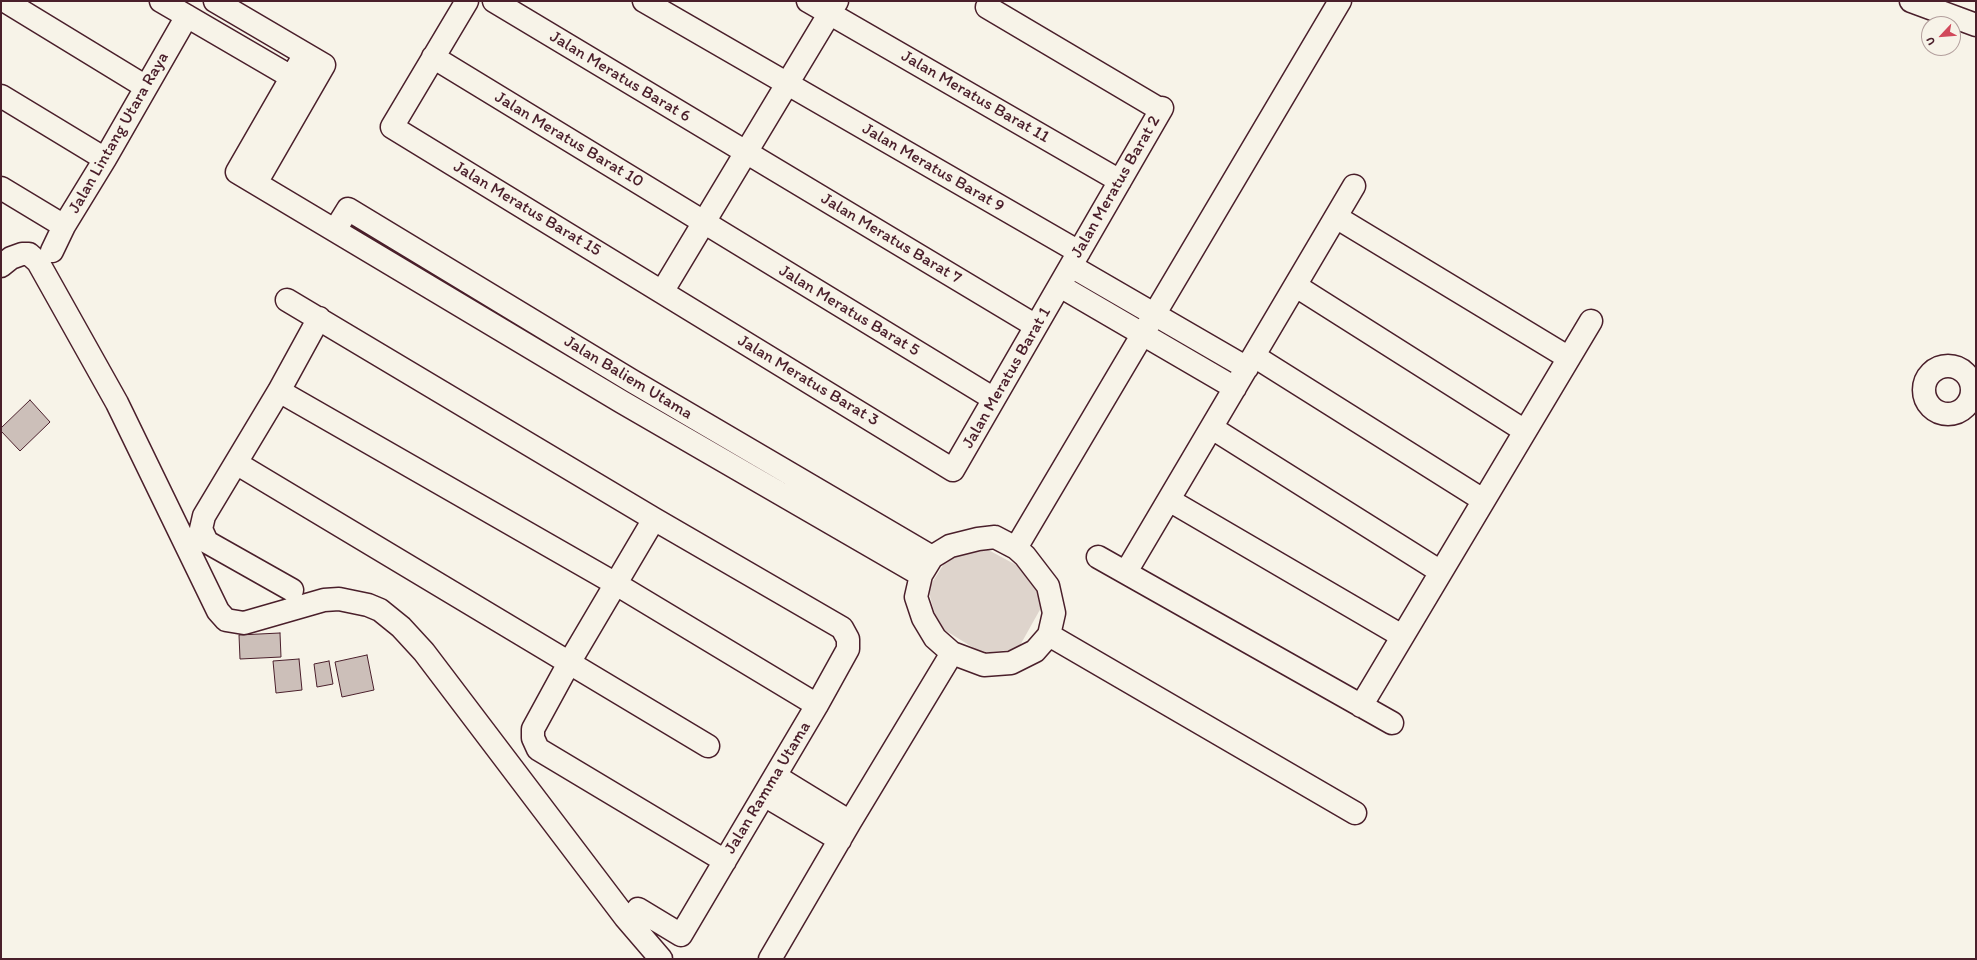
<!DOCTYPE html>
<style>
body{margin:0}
#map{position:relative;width:1977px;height:960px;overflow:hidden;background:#f7f3e8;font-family:Itim,sans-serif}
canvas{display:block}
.frame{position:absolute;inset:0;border:2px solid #4a1f2b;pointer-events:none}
.north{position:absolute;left:1921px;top:16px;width:40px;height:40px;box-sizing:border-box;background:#f7f3e8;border:1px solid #b29e9c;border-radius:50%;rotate:244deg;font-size:11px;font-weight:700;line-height:16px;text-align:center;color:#4a1f2b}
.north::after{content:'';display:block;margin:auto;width:14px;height:18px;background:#d1495b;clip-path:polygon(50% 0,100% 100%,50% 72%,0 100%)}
</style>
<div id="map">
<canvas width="1977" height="960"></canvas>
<div class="frame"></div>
<div class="north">U</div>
</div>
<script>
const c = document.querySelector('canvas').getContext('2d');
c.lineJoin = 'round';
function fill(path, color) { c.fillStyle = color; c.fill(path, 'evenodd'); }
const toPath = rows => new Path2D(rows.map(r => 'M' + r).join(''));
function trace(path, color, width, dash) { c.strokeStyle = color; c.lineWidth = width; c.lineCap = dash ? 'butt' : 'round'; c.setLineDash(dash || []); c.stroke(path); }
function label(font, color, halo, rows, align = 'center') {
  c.font = font + ' Itim,sans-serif'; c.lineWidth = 3.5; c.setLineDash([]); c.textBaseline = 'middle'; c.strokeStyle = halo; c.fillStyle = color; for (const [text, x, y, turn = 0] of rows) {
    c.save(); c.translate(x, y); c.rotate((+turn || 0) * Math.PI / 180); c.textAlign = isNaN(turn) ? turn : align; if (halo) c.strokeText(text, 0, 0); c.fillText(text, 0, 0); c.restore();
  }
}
const green = toPath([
 [981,546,1031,573,1042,606,1018,649,982,653,938,626,928,589,949,556]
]);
const building = toPath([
 [30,400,50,422,20,451,1,431,1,428,30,400],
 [280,633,281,657,240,659,239,635,280,633],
 [367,655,374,690,342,697,335,662,367,655],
 [299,659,302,690,276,693,273,661,299,659],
 [329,661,333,684,317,687,314,664,329,661]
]);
const minor = toPath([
 [5,1,146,87],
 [161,1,305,85],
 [215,1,324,65,256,183],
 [467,1,392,127,953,470,1162,108],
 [494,1,1036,326],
 [644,1,1079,252],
 [808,1,1120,181],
 [1911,1,1976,25],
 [987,7,1161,110],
 [305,54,237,172,622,402,921,575],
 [433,57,994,399],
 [1,96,105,159],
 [1,188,64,226],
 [1336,217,1569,358],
 [335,230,348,209,632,381,932,557],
 [52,251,64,226,105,159,187,16],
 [1,266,11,258,22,254,29,254,38,262,117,403,218,611,226,620,244,623,324,600,339,599,368,605,380,610,401,627,424,652,625,917,661,959],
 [1071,266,1247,368],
 [1060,286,1235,388],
 [1296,286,1525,431],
 [662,292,837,1],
 [287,300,654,519,842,628,848,639,848,649,817,705,681,935,638,909],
 [1254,356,1483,500],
 '1924 390a24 24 0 1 1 48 0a24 24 0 1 1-48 0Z',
 [279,391,616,584,817,705],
 [1212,428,1441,572],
 [236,463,708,746],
 [1169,500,1402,636],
 [654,519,569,663,533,729,533,738,538,749,725,861],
 [995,537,1016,548,1025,556,1048,586,1054,613,1049,635,1035,651,1011,663,984,665,952,653,935,638,923,618,916,597,921,575,932,557,950,546,978,539,995,537],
 [1016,548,1340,1],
 [1098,557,1392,723],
 [1126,572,1354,186],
 [292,590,207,542,201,529,204,516,279,391,319,318],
 [1049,635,1355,813],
 [1361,706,1591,321],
 [775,776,850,822],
 [764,795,840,840],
 [770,959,850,822,952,653]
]);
const streetNames = [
 ["Jalan Meratus Barat 6",620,77,31],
 ["Jalan Meratus Barat 11",975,97,30],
 ["Jalan Lintang Utara Raya",119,133,-60],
 ["Jalan Meratus Barat 10",569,140,31],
 ["Jalan Meratus Barat 9",933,168,30],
 ["Jalan Meratus Barat 2",1116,187,-60],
 ["Jalan Meratus Barat 15",527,209,31],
 ["Jalan Meratus Barat 7",891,239,31],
 ["Jalan Meratus Barat 5",849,311,31],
 ["Jalan Baliem Utama",628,378,31],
 ["Jalan Meratus Barat 1",1007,378,-60],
 ["Jalan Meratus Barat 3",808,381,31],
 ["Jalan Ramma Utama",768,788,-59]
];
fill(green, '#ded4cc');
fill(building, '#ccbfb9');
trace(building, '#4a1f2b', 1);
trace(minor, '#4a1f2b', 25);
trace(minor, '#f7f3e8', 22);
label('17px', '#4a1f2b', '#f7f3e8', streetNames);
</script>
